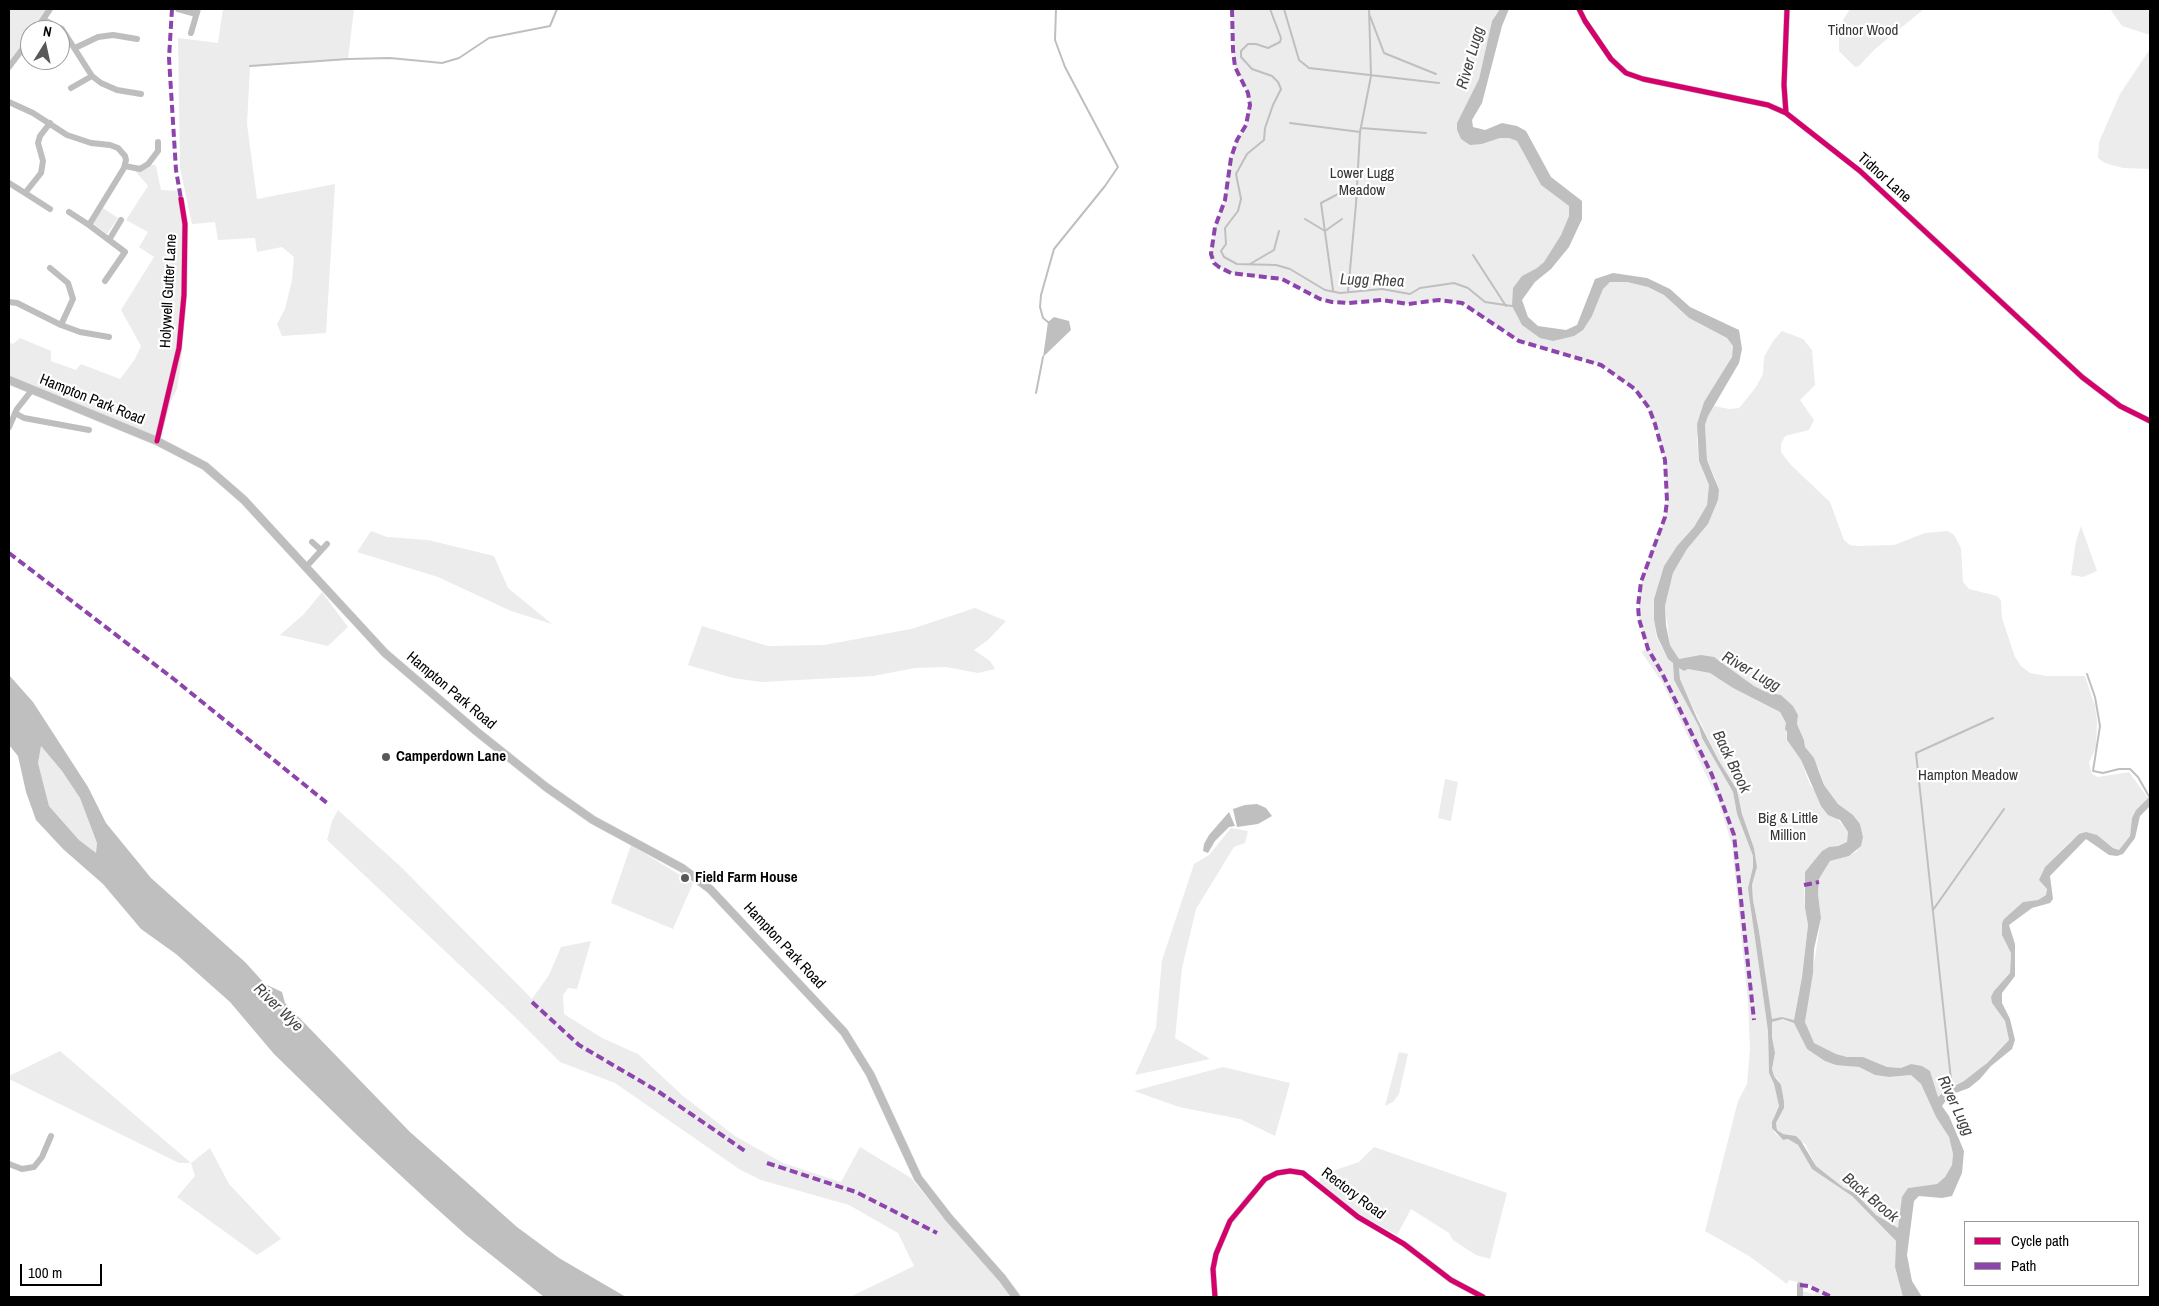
<!DOCTYPE html>
<style>
body{margin:0}
#map{position:relative;width:2159px;height:1306px;overflow:hidden;background:#fff;font-family:"Archivo Narrow",sans-serif}
canvas{display:block}
.frame{position:absolute;inset:0;border:10px solid #000;pointer-events:none}
.legend{position:absolute;left:1964px;top:1221px;width:175px;height:65px;box-sizing:border-box;background:#fff;border:1px solid #999;margin:0;padding:6px 9px;list-style:none;font-size:15px;color:#000}
.legend li{display:flex;align-items:center;gap:10px;height:25px}
.legend b{width:25px;border:1px solid #999}
.north{position:absolute;left:20px;top:20px;width:50px;height:50px;box-sizing:border-box;background:#fff;border:1px solid #999;border-radius:50%;rotate:10deg;font-size:14px;font-weight:700;line-height:20px;text-align:center;color:#000}
.north::after{content:'';display:block;margin:auto;width:18px;height:22px;background:#595959;clip-path:polygon(50% 0,100% 100%,50% 72%,0 100%)}
.scale{position:absolute;left:20px;top:1264px;width:82px;height:22px;box-sizing:border-box;border:2px solid #000;border-top:0;padding-left:6px;font-size:15px;line-height:18px;white-space:nowrap;color:#000;-webkit-text-stroke:4px #fff;paint-order:stroke}
</style>
<div id="map">
<canvas width="2159" height="1306"></canvas>
<div class="frame"></div>
<ul class="legend">
<li><b style="height:6px;background:#d6006c"></b>Cycle path</li>
<li><b style="height:6px;background:#8e44ad"></b>Path</li>
</ul>
<div class="north">N</div>
<div class="scale">100 m</div>
</div>
<script>
const c = document.querySelector('canvas').getContext('2d');
c.lineJoin = 'round';
function fill(path, color) { c.fillStyle = color; c.fill(path, 'evenodd'); }
const toPath = rows => new Path2D(rows.map(r => 'M' + r).join(''));
function trace(path, color, width, dash) { c.strokeStyle = color; c.lineWidth = width; c.lineCap = dash ? 'butt' : 'round'; c.setLineDash(dash || []); c.stroke(path); }
function label(font, color, halo, rows, align = 'center') {
  c.font = font + ' "Archivo Narrow",sans-serif'; c.lineWidth = 4.5; c.setLineDash([]); c.textBaseline = 'middle'; c.strokeStyle = halo; c.fillStyle = color; for (const [text, x, y, turn = 0] of rows) {
    c.save(); c.translate(x, y); c.rotate((+turn || 0) * Math.PI / 180); c.textAlign = isNaN(turn) ? turn : align; if (halo) c.strokeText(text, 0, 0); c.fillText(text, 0, 0); c.restore();
  }
}
const green = toPath([
 [9,9,50,9,36,30,30,30,30,39,12,63,9,61],
 [223,9,354,9,348,59,250,67,247,124,257,199,335,184,326,333,282,336,277,324,285,309,292,280,294,257,282,247,257,252,255,238,218,240,215,222,192,224,180,168,178,38,218,43],
 [1232,9,1500,9,1492,21,1479,79,1457,123,1457,130,1461,139,1482,144,1500,138,1509,138,1517,141,1541,185,1569,206,1569,216,1561,235,1544,262,1537,268,1522,276,1512,306,1552,341,1592,316,1603,289,1610,282,1627,282,1648,287,1664,295,1689,318,1727,338,1733,346,1732,357,1728,365,1704,402,1697,438,1699,461,1709,485,1707,505,1694,527,1677,546,1664,566,1654,599,1656,636,1668,659,1673,663,1674,680,1699,727,1702,738,1733,792,1737,814,1753,856,1753,867,1748,888,1768,1031,1769,1073,1774,1084,1779,1106,1773,1119,1774,1132,1783,1140,1788,1139,1798,1145,1812,1169,1852,1196,1896,1241,1895,1267,1903,1297,1801,1297,1802,1291,1815,1294,1816,1287,1789,1280,1787,1284,1749,1256,1705,1231,1738,1101,1747,1084,1750,1049,1748,1002,1732,845,1718,800,1663,684,1641,651,1648,649,1639,619,1639,594,1644,573,1665,517,1667,501,1665,460,1655,424,1649,408,1635,389,1601,365,1519,341,1462,303,1439,300,1408,304,1382,300,1349,303,1332,302,1320,299,1282,279,1231,273,1219,267,1214,263,1211,254,1215,227,1225,200,1231,158,1237,140,1246,125,1250,105,1248,93,1235,67,1233,50],
 [1850,9,1924,9,1875,49,1859,66,1855,67,1839,51,1839,34,1843,20],
 [2110,9,2145,9,2150,12,2150,35,2122,26],
 [2150,49,2150,169,2123,168,2105,163,2098,158,2099,142,2120,94],
 [149,163,156,166,161,190,182,191,186,217,187,295,181,363,177,389,171,401,161,438,9,375,9,342,13,344,20,338,51,351,51,361,76,370,81,364,120,379,135,359,141,346,121,310,154,257,139,247,148,232,126,220,148,186,132,167],
 [103,208,118,218,107,234,92,223],
 [1782,331,1803,339,1812,350,1815,385,1800,400,1814,420,1809,430,1785,436,1781,444,1781,452,1791,465,1830,502,1844,540,1850,545,1858,546,1894,545,1925,533,1948,531,1954,535,1961,548,1963,582,1969,589,1997,596,2001,600,2002,618,2015,657,2021,666,2030,673,2047,676,2085,676,2095,706,2097,721,2096,747,2089,763,2092,774,2098,777,2129,772,2148,798,2136,810,2132,818,2130,836,2119,850,2113,848,2096,835,2072,840,2045,867,2040,880,2047,889,2046,895,2038,900,2023,902,2004,919,2011,953,2010,973,2003,981,1992,1003,2005,1021,2009,1040,1978,1071,1964,1081,1945,1091,1938,1098,1930,1071,1911,1064,1901,1068,1887,1067,1863,1057,1847,1057,1836,1054,1814,1043,1810,1037,1805,1022,1821,918,1818,894,1819,879,1830,861,1849,856,1857,851,1863,837,1860,824,1853,815,1838,804,1824,785,1819,769,1805,747,1804,739,1797,724,1798,715,1793,706,1781,695,1766,692,1754,686,1714,657,1679,659,1670,645,1665,606,1673,573,1687,549,1708,524,1718,500,1715,478,1707,460,1705,425,1708,416,1714,406,1729,409,1739,408,1744,402,1756,387,1763,374,1764,357,1773,341],
 [2081,526,2097,571,2083,577,2071,575,2076,541],
 [371,531,387,537,428,540,494,556,508,588,552,624,511,611,438,577,357,552],
 [322,592,348,627,328,646,280,635,304,614],
 [975,608,1006,621,988,640,974,650,990,661,995,669,978,673,946,667,915,668,873,676,761,682,733,678,688,665,702,626,768,646,824,645,911,629],
 [1679,667,1684,671,1688,669,1710,673,1733,688,1780,712,1786,723,1787,740,1801,760,1810,785,1848,832,1847,842,1837,846,1830,847,1822,851,1814,862,1804,883,1805,908,1808,925,1802,977,1794,1020,1782,1017,1772,1020,1759,931,1753,900,1752,885,1757,867,1754,848,1742,814,1737,790,1719,761,1688,697,1680,679],
 [41,746,62,771,80,798,97,843,96,854,79,840,49,806,38,763],
 [1445,779,1458,782,1451,821,1438,818],
 [338,810,400,866,532,999,549,975,561,947,591,941,577,989,568,988,563,995,564,1014,602,1038,638,1054,683,1096,735,1136,783,1163,841,1182,860,1147,911,1178,942,1216,987,1265,1012,1297,835,1297,852,1296,914,1266,898,1233,849,1205,761,1180,739,1169,615,1083,560,1062,515,1017,327,840,332,821],
 [1231,828,1248,831,1245,843,1234,847,1196,909,1182,968,1175,1038,1210,1059,1135,1075,1156,1028,1162,960,1194,864,1209,855],
 [631,845,693,883,673,929,611,903],
 [1783,1019,1795,1023,1807,1049,1850,1066,1859,1067,1875,1075,1889,1077,1911,1075,1921,1084,1936,1117,1949,1137,1953,1154,1952,1165,1945,1177,1937,1184,1908,1188,1898,1229,1876,1215,1855,1193,1844,1188,1816,1166,1805,1144,1792,1135,1783,1134,1777,1130,1776,1123,1784,1108,1778,1079,1774,1076,1772,1069,1775,1053,1772,1037,1772,1022],
 [60,1051,191,1163,210,1148,229,1184,281,1239,257,1255,177,1197,195,1176,191,1163,179,1163,9,1079,9,1076],
 [1399,1052,1408,1054,1399,1094,1393,1102,1385,1106],
 [1223,1067,1290,1083,1275,1136,1240,1119,1179,1107,1134,1091],
 [1374,1147,1507,1193,1490,1259,1476,1255,1453,1240,1449,1233,1411,1209,1397,1235,1363,1217,1319,1183,1321,1175,1359,1162]
]);
const water = toPath([
 [1500,9,1509,9,1502,26,1482,103,1472,120,1473,127,1485,130,1502,123,1517,126,1526,131,1551,177,1582,201,1582,219,1569,247,1551,269,1535,282,1522,300,1528,317,1538,326,1566,330,1577,325,1595,279,1613,273,1647,278,1670,289,1690,307,1739,330,1742,349,1739,363,1708,416,1705,425,1707,460,1719,490,1718,500,1708,524,1687,549,1673,573,1665,606,1666,625,1670,645,1679,659,1701,655,1714,657,1754,686,1766,692,1781,695,1793,706,1798,715,1797,724,1804,740,1805,747,1814,758,1824,785,1838,804,1853,815,1860,824,1863,837,1861,846,1849,856,1830,861,1819,879,1818,894,1821,918,1814,949,1813,973,1805,1022,1814,1043,1836,1054,1847,1057,1863,1057,1887,1067,1901,1068,1911,1064,1922,1066,1930,1071,1938,1097,1945,1091,1964,1081,1987,1063,2009,1040,2005,1021,1992,1003,1991,997,1994,991,2010,973,2011,953,2002,935,2002,923,2004,919,2023,902,2038,900,2046,895,2047,889,2039,880,2045,867,2079,834,2086,832,2097,835,2113,848,2119,850,2130,836,2132,818,2136,810,2150,796,2150,806,2140,816,2135,838,2123,854,2117,856,2109,855,2086,839,2050,876,2053,899,2050,903,2032,908,2009,925,2015,944,2015,976,2002,993,2002,1003,2010,1019,2015,1040,2012,1049,1991,1066,1980,1079,1969,1088,1950,1095,1942,1106,1949,1116,1964,1151,1962,1173,1952,1196,1942,1198,1919,1196,1914,1201,1907,1255,1912,1281,1922,1297,1903,1297,1895,1267,1896,1241,1852,1196,1812,1169,1798,1145,1788,1139,1783,1140,1772,1128,1772,1122,1779,1106,1774,1084,1769,1073,1768,1031,1749,896,1748,888,1753,867,1753,856,1737,814,1733,792,1702,738,1699,727,1674,680,1673,663,1668,659,1657,636,1654,619,1654,599,1664,566,1677,546,1694,527,1707,505,1709,485,1699,461,1697,424,1704,402,1732,357,1733,346,1727,338,1689,318,1664,295,1648,287,1627,282,1610,282,1603,289,1592,316,1583,330,1574,336,1553,341,1540,338,1522,325,1512,306,1513,288,1522,276,1537,268,1544,262,1561,235,1569,216,1569,206,1541,185,1517,141,1509,138,1500,138,1482,144,1470,145,1461,139,1457,130,1457,123,1479,79,1492,21],
 [1679,668,1684,671,1688,669,1710,673,1733,688,1780,712,1786,723,1785,729,1787,732,1787,740,1801,760,1821,806,1828,815,1840,820,1848,832,1847,842,1838,846,1829,847,1822,851,1805,872,1805,908,1808,925,1802,977,1794,1020,1782,1017,1772,1019,1759,931,1753,900,1752,885,1757,867,1754,848,1742,814,1737,790,1719,761,1697,718,1680,679],
 [1783,1019,1794,1023,1807,1049,1825,1061,1836,1065,1859,1067,1875,1075,1889,1077,1911,1075,1921,1084,1936,1117,1949,1137,1953,1154,1952,1165,1945,1177,1937,1184,1908,1188,1902,1197,1898,1228,1876,1215,1855,1193,1844,1188,1816,1166,1801,1141,1796,1136,1783,1134,1777,1130,1776,1123,1784,1108,1784,1102,1781,1085,1774,1076,1772,1069,1775,1053,1772,1037,1772,1022],
 [1054,317,1069,321,1071,330,1043,357,1048,322],
 [9,675,33,702,88,787,106,823,151,878,245,962,265,984,282,992,285,1003,410,1132,517,1227,559,1258,626,1297,544,1297,466,1235,426,1199,358,1136,274,1054,230,1002,176,954,141,929,103,884,63,849,36,820,26,792,18,756,9,745],
 [41,746,62,771,80,798,97,843,96,853,79,840,49,806,38,763],
 [1257,804,1266,808,1272,816,1258,824,1237,827,1233,809,1245,805],
 [1229,812,1235,826,1229,827,1215,841,1208,853,1203,851,1204,844,1209,835]
]);
const stream = toPath([
 [1270,9,1281,38,1280,42,1268,48,1256,44,1248,44,1241,51,1241,57,1252,69,1272,76,1278,82,1281,89,1273,105,1265,128,1264,140,1247,154,1236,174,1241,199,1238,211,1225,228,1226,244,1221,251,1224,257,1237,264,1276,265,1290,269,1325,290,1340,293,1382,289,1410,294,1420,288,1454,283,1468,288,1485,302,1512,306],
 [1284,9,1299,60,1309,68,1439,83],
 [1370,16,1384,53,1436,74],
 [250,66,348,59,390,58,442,63,459,58,489,38,550,26,557,9],
 [1290,123,1360,132],
 [1361,128,1426,133],
 [1305,219,1325,231,1342,219],
 [1473,255,1506,306],
 [1250,264,1274,250,1279,231],
 [1333,290,1321,203,1338,194],
 [1348,292,1356,204,1360,132,1371,76,1369,9],
 [1048,322,1043,318,1040,307,1041,295,1054,249,1105,186,1118,167,1065,67,1055,40,1056,9],
 [1036,393,1043,357],
 [2087,674,2095,697,2100,726,2093,771,2103,773,2119,769,2130,769,2138,777,2150,798],
 [1933,910,2004,809],
 [1952,1089,1916,753,1993,718]
]);
const minor = toPath([
 [178,9,196,14],
 [1579,9,1585,21,1611,59,1626,73,1643,79,1768,105,1786,113,1860,171,2082,377,2120,406,2150,421],
 [44,20,62,29,92,76,101,83,117,90,141,94],
 [36,30,50,9],
 [191,33,198,9],
 [75,48,98,37,113,35,137,39],
 [9,67,30,39],
 [71,88,92,76],
 [9,102,33,113,67,135,91,143,110,145,118,148,125,156,126,160,124,168,89,225,69,212],
 [1786,113,1784,85,1787,9],
 [125,166,140,169,148,164,158,151,158,142],
 [9,183,25,193,41,173,43,161,38,143,40,136,50,123],
 [25,193,50,209],
 [89,225,125,252,105,281],
 [109,240,121,220],
 [50,268,68,283,73,299,61,325],
 [9,302,17,303,61,325,80,332,109,337],
 [15,413,24,418,89,430],
 [9,427,17,409,32,390],
 [157,441,179,348,184,295,185,224,181,199],
 [312,542,321,550],
 [306,567,327,544],
 [9,1164,22,1169,34,1167,42,1157,51,1136],
 [1215,1297,1213,1269,1216,1254,1230,1221,1265,1179,1277,1173,1290,1171,1303,1173,1358,1217,1404,1244,1451,1280,1483,1297],
 [1800,1297,1800,1285]
]);
const major = toPath([
 [9,380,157,441,205,466,244,500,385,653,476,731,546,787,593,820,682,868,710,889,844,1032,870,1074,918,1178,949,1218,1002,1278,1016,1297]
]);
const quiet = toPath([
 [172,9,169,58,176,170,181,199],
 [1232,9,1233,50,1235,67,1248,93,1250,105,1246,125,1237,140,1231,158,1225,200,1215,227,1211,254,1214,263,1219,267,1231,273,1282,279,1320,299,1332,302,1349,303,1382,300,1408,304,1439,300,1462,303,1519,341,1601,365,1635,389,1649,408,1655,424,1665,460,1667,501,1665,517,1641,582,1638,606,1639,619,1648,649,1662,673,1712,775,1734,835,1754,1020],
 [9,553,175,680,327,803],
 [1804,885,1819,882],
 [532,1002,579,1045,659,1092,745,1151],
 [767,1163,856,1192,937,1233],
 [1800,1285,1808,1286,1832,1297]
]);
const cycleway = toPath([
 [1579,9,1585,21,1611,59,1626,73,1643,79,1768,105,1786,113,1860,171,2082,377,2120,406,2150,421],
 [1786,113,1784,85,1787,9],
 [157,441,179,348,184,295,185,224,181,199],
 [1215,1297,1213,1269,1216,1254,1230,1221,1265,1179,1277,1173,1290,1171,1303,1173,1358,1217,1404,1244,1451,1280,1483,1297]
]);
const markers = [
 [386,757,5,"#595959"],
 [685,878,5,"#595959"]
];
const parkNames = [
 ["Tidnor Wood",1863,31],
 ["Lower Lugg",1362,174],
 ["Meadow",1362,191],
 ["Hampton Meadow",1968,776],
 ["Big & Little",1788,819],
 ["Million",1788,836]
];
const streetNames = [
 ["Tidnor Lane",1884,178,42],
 ["Holywell Gutter Lane",169,291,-87],
 ["Hampton Park Road",92,400,22],
 ["Hampton Park Road",451,691,40],
 ["Hampton Park Road",784,946,47],
 ["Rectory Road",1353,1194,37]
];
const poiNames = [
 ["Camperdown Lane",396,757],
 ["Field Farm House",695,878]
];
const waterNames = [
 ["River Lugg",1471,58,-74],
 ["Lugg Rhea",1372,281,2],
 ["River Lugg",1751,672,30],
 ["Back Brook",1731,762,64],
 ["River Wye",278,1008,44],
 ["River Lugg",1955,1106,65],
 ["Back Brook",1870,1198,40]
];
fill(green, '#ececec');
fill(water, '#bfbfbf');
trace(stream, '#bfbfbf', 2);
trace(major, '#dbdbdb', 9);
trace(minor, '#bebebe', 6);
trace(major, '#bebebe', 8);
trace(quiet, '#8e44ad', 4, [8, 4]);
trace(cycleway, '#d6006c', 5);
for (const [x, y, r, color] of markers) { const dot = new Path2D(); dot.arc(x, y, r, 0, 2 * Math.PI); c.fillStyle = color; c.fill(dot); trace(dot, '#fff', 2); }
label('15px', '#333', '#fff', parkNames);
label('15px', '#000', '#fff', streetNames);
label('bold 15px', '#000', '#fff', poiNames, 'left');
label('italic 16px', '#444', '#fff', waterNames);
</script>
